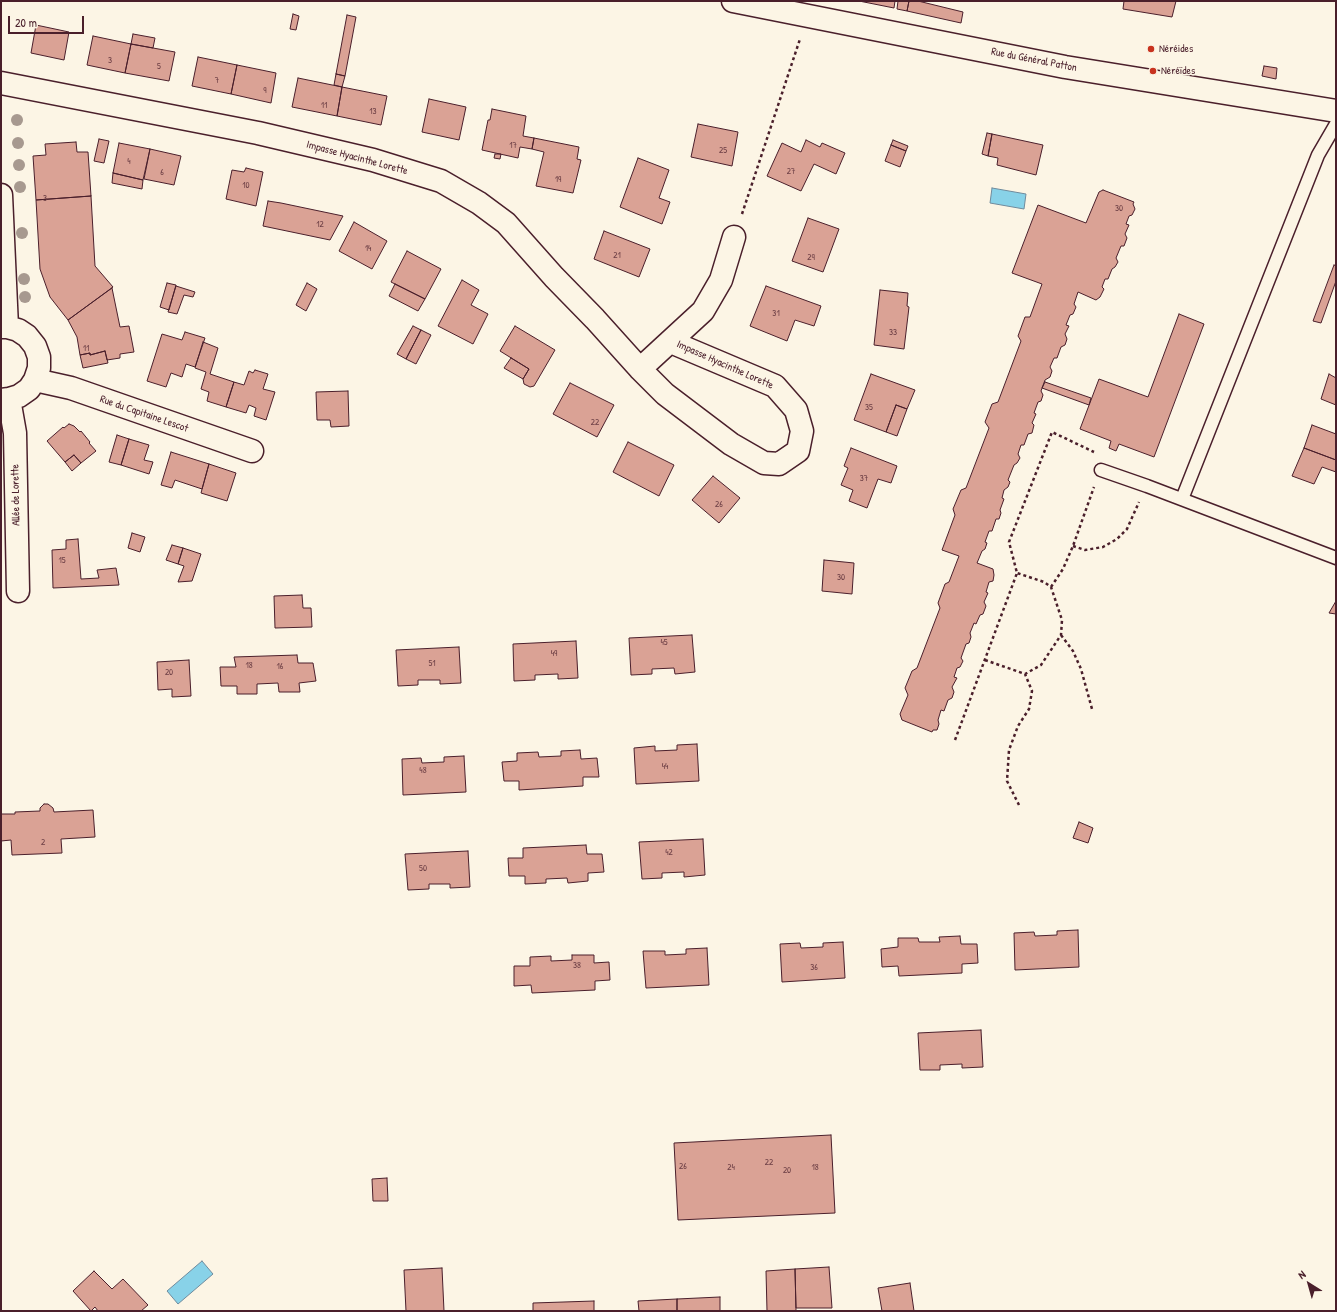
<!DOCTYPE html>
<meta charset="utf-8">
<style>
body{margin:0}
#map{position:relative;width:1337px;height:1312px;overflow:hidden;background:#fcf5e5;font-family:"Patrick Hand",sans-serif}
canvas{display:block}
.frame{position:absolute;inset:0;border:2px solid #4a1f2b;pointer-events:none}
.north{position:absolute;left:1289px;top:1264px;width:40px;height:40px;-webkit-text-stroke:3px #fcf5e5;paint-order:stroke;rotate:323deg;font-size:11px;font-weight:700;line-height:16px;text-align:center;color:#4a1f2b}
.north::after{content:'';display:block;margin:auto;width:14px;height:18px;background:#4a1f2b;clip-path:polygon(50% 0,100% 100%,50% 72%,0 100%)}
.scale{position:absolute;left:8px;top:16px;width:76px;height:18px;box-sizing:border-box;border:2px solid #4a1f2b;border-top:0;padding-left:5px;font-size:12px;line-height:14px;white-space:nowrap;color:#4a1f2b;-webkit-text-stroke:3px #fcf5e5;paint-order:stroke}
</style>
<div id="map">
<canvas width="1337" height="1312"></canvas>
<div class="frame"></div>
<div class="north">N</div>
<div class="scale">20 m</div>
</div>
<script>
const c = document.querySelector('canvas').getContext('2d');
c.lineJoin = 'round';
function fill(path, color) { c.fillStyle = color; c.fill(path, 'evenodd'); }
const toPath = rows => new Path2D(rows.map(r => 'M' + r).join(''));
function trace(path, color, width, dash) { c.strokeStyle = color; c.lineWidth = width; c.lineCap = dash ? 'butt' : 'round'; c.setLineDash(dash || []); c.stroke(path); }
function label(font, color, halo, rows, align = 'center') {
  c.font = font + ' "Patrick Hand",sans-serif'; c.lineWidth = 3; c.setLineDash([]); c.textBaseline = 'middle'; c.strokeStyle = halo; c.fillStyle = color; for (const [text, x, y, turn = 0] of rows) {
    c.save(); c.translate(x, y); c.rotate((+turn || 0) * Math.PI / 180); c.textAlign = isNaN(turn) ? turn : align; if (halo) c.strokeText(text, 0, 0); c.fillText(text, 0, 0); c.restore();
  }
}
const water = toPath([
 [992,188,1026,194,1024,209,990,203,992,188],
 [202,1261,213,1274,178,1304,167,1291,202,1261]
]);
const building = toPath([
 [859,1,895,1,894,8,859,1],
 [898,1,909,1,907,11,897,9,898,1],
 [909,1,918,1,963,12,961,23,907,11,909,1],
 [1124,1,1176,1,1172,17,1123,9,1124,1],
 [293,14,299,16,296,30,290,29,293,14],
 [347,15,356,17,345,76,336,74,347,15],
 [36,25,69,32,64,60,31,53,36,25],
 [133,34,155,38,153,48,131,44,133,34],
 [93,36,131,44,125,73,87,65,93,36],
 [131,44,175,52,169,81,125,73,131,44],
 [198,57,237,65,231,94,192,86,198,57],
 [237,65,276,73,271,103,231,94,237,65],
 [1264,66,1277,68,1276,79,1262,76,1264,66],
 [336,74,345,76,342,87,334,85,336,74],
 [298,78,342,87,337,116,292,107,298,78],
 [342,87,387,96,381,125,337,116,342,87],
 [429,99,466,107,459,140,422,132,429,99],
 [492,109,526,116,523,136,534,138,532,149,520,147,518,158,482,150,488,120,490,120,492,109],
 [698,124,738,132,732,166,691,157,698,124],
 [987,133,992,134,988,156,982,154,987,133],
 [992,134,1043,145,1036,175,997,165,998,158,988,156,992,134],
 [534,138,579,147,577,159,581,160,573,193,536,186,544,152,532,149,534,138],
 [99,139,109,141,104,163,94,161,99,139],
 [806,140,820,147,822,143,845,153,836,174,814,164,801,191,767,176,782,143,801,152,806,140],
 [893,140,908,146,906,151,891,145,893,140],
 [76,142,77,152,88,152,91,196,36,200,33,156,46,155,45,144,76,142],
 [119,143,150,149,143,180,113,173,119,143],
 [891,145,906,151,900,167,885,161,891,145],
 [150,149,181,156,174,185,144,179,150,149],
 [495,154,501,154,500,159,494,158,495,154],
 [638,158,669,170,659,198,670,202,662,224,620,207,638,158],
 [246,168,263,172,256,206,226,199,232,170,244,172,246,168],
 [113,173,143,180,142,189,112,183,113,173],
 [1103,190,1134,202,1133,204,1135,209,1132,215,1129,216,1126,224,1129,225,1125,234,1127,238,1124,246,1121,246,1116,258,1118,262,1115,267,1112,269,1108,279,1105,279,1102,287,1104,289,1100,297,1096,300,1078,292,1074,304,1076,307,1073,314,1070,315,1066,325,1069,326,1065,334,1067,339,1065,345,1061,347,1057,358,1054,358,1050,367,1052,371,1050,377,1045,380,1041,391,1043,395,1041,401,1038,402,1034,413,1036,414,1032,423,1034,425,1032,433,1028,434,1024,445,1021,445,1018,454,1020,458,1017,463,1014,465,1008,480,1010,482,1008,487,1004,490,1002,498,1004,499,1000,510,1001,513,999,519,996,519,992,531,989,531,985,542,987,543,985,549,982,551,977,563,993,569,994,575,993,581,989,582,986,592,988,593,984,602,986,606,983,614,980,615,976,624,974,623,970,633,971,637,969,643,966,644,961,658,963,661,960,667,957,668,954,677,957,678,952,687,954,692,952,698,948,700,944,711,941,710,938,720,939,724,937,730,933,730,932,732,902,720,900,714,908,695,905,688,912,671,917,668,940,608,938,603,945,584,949,582,959,556,942,550,955,515,953,509,961,490,966,488,989,428,985,422,992,404,998,402,1021,341,1018,336,1025,317,1030,317,1042,284,1012,273,1038,205,1086,223,1099,192,1103,190],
 [91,196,95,266,113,287,68,320,50,297,40,269,36,200,91,196],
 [268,201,281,203,343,216,330,240,263,226,268,201],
 [808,218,839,229,823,272,792,261,808,218],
 [354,222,387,241,372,269,339,251,354,222],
 [604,231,650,249,639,277,594,259,604,231],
 [407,251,441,269,425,299,391,282,407,251],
 [1334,265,1336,266,1336,281,1321,323,1313,321,1334,265],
 [462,280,479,290,471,305,488,314,473,344,438,326,462,280],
 [167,283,176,285,169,310,160,307,167,283],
 [307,283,317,289,306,311,296,305,307,283],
 [395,284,425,299,418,311,389,296,395,284],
 [176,286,195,292,193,297,184,295,177,314,168,312,176,286],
 [766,286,821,306,814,326,795,320,787,341,750,326,766,286],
 [112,288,120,327,129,326,134,352,120,354,120,358,107,360,105,351,90,355,90,353,80,355,77,337,68,320,112,288],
 [880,290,908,293,907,306,909,307,904,349,874,345,880,290],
 [1179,314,1204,324,1154,457,1119,444,1116,451,1109,448,1111,441,1080,429,1099,379,1148,397,1179,314],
 [413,326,421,330,406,359,397,354,413,326],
 [515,326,555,350,534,386,530,387,524,384,523,379,529,369,500,351,515,326],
 [421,330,431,335,416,364,406,359,421,330],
 [185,332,205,338,195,367,186,364,182,377,171,373,166,387,147,381,162,334,182,340,185,332],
 [203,342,218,348,210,374,234,382,226,407,207,401,209,392,201,389,206,372,195,368,203,342],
 [105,351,108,363,83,368,80,355,90,353,90,355,105,351],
 [511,358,529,369,523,379,504,368,511,358],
 [255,370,268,374,263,389,275,392,266,420,254,416,256,408,249,405,246,413,226,407,234,382,244,385,249,371,253,373,255,370],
 [871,374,915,390,907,409,896,405,886,432,854,420,871,374],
 [1329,374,1336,378,1336,405,1321,399,1329,374],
 [1045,382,1091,398,1089,405,1042,388,1045,382],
 [570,383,614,405,597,437,553,414,570,383],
 [348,391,349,426,331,427,330,420,317,420,316,392,348,391],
 [896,405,907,409,897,436,886,432,896,405],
 [69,424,74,426,80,432,81,431,90,442,89,443,96,451,81,463,74,455,65,462,47,441,63,427,64,428,69,424],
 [1312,425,1336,434,1336,460,1304,448,1312,425],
 [117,435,129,439,121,465,109,462,117,435],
 [129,439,149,445,144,460,153,462,149,474,121,465,129,439],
 [628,442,674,465,659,496,613,472,628,442],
 [851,448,897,466,891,483,878,479,867,508,849,501,853,490,841,485,848,468,844,466,851,448],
 [1304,448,1336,460,1336,472,1322,467,1314,484,1292,476,1304,448],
 [171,452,209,464,202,489,175,480,172,488,161,485,171,452],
 [74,455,81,463,72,471,65,462,74,455],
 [209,464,236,473,227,501,201,493,209,464],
 [713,476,740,498,719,523,692,500,713,476],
 [132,533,145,537,140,552,128,548,132,533],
 [78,539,81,579,99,578,97,570,116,568,119,585,53,588,52,550,66,549,66,540,78,539],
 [172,545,183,548,178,564,166,560,172,545],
 [183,548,201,554,192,581,178,582,184,566,178,564,183,548],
 [824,560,854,563,852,594,822,591,824,560],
 [302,595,303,608,311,608,312,627,275,628,274,596,302,595],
 [1336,601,1336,614,1329,613,1336,601],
 [692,635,695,672,675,674,674,668,652,669,652,674,631,675,629,638,692,635],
 [576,641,578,678,558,679,558,674,535,675,535,680,514,681,513,644,576,641],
 [459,647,461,683,440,684,440,680,418,680,418,685,398,686,396,650,459,647],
 [297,655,298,663,313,663,316,681,299,683,300,692,279,692,278,683,257,684,257,694,237,694,237,686,221,686,220,667,236,667,234,657,297,655],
 [189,660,191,696,172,697,172,689,158,690,157,662,189,660],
 [697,744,699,781,636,784,634,748,655,746,655,751,677,750,677,745,697,744],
 [580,750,581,759,597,758,599,777,583,777,583,786,519,790,519,781,504,781,502,762,517,761,517,753,538,752,539,757,561,756,561,751,580,750],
 [464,756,466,792,403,795,402,759,421,758,422,763,444,762,444,757,464,756],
 [44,804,48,804,53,808,54,812,93,810,95,837,61,839,62,853,12,855,11,840,1,841,1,814,15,814,15,812,40,811,40,808,44,804],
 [1079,822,1093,828,1088,843,1073,838,1079,822],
 [703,839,705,875,684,877,684,872,662,873,662,878,642,879,639,842,703,839],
 [586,845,587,854,602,854,604,872,588,873,588,881,568,883,567,878,546,879,546,883,525,884,525,876,509,876,508,858,523,858,523,848,586,845],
 [468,851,470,887,450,888,450,884,429,884,429,889,408,890,405,854,468,851],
 [1078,930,1079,967,1015,970,1014,933,1034,932,1035,936,1057,935,1057,931,1078,930],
 [960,936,961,944,977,944,978,963,962,964,962,973,899,976,898,966,882,967,881,949,898,947,898,938,918,938,919,942,940,942,939,937,960,936],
 [843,942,845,978,782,982,780,944,800,943,801,948,823,947,823,943,843,942],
 [707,948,709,985,646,988,643,951,665,951,665,955,686,954,686,949,707,948],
 [572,955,594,955,594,963,609,962,610,980,595,981,595,990,532,993,531,985,514,986,514,966,530,966,530,957,551,956,551,961,572,960,572,955],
 [981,1030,983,1067,962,1068,962,1064,940,1065,940,1070,920,1070,918,1033,981,1030],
 [831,1135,835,1213,678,1220,674,1143,831,1135],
 [387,1178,388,1201,373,1201,372,1179,387,1178],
 [829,1267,832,1308,796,1308,795,1269,829,1267],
 [442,1268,444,1311,406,1311,404,1270,442,1268],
 [795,1269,796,1311,767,1311,766,1271,795,1269],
 [94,1271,112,1289,123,1279,148,1305,141,1311,98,1311,95,1307,91,1311,73,1291,94,1271],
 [910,1283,914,1311,882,1311,878,1288,910,1283],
 [720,1297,720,1311,677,1311,677,1299,720,1297],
 [677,1299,677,1311,639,1311,638,1301,677,1299],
 [594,1301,594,1311,533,1311,533,1303,594,1301]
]);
const path = toPath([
 [742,214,800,39],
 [1073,546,1085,550,1103,547,1117,539,1127,529,1139,502],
 [1051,587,1063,569,1073,546,1094,487],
 [1061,635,1073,651,1081,669,1092,709],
 [985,660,1025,674,1041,665,1061,635,1062,620,1051,587,1044,582,1017,573],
 [955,740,1017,573,1009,542,1052,432,1094,452],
 [1019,805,1007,781,1009,750,1018,726,1029,709,1032,691,1025,674]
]);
const lane = toPath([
 [1101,470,1147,486,1336,558],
 [1182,499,1318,155,1336,124]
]);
const street = toPath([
 [1,83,258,133,373,160,441,181,479,203,506,223,554,277,595,319,640,369,665,394,731,444,764,463,779,464,798,451,802,431,796,410,775,386,671,342],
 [1,195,7,327],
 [1,327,7,327,18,330,27,336,35,346,39,357,39,368,35,380,29,389,19,396,9,399,1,400],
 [640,369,703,311,721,280,734,237],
 [35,380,71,388,252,451],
 [9,399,15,433,18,591]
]);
const primary = toPath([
 [733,1,1065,67,1336,111]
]);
const trees = [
 [17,120],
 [18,143],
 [19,165],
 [20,187],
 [22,233],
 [24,279],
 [25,297]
];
const markers = [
 [1151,49,4,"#c8321e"],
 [1153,71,4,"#c8321e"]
];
const numberNames = [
 ["3",110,61],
 ["5",159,67],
 ["7",217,81],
 ["9",265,91],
 ["11",324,106],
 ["13",373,112],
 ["17",513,146],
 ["25",723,151],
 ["4",129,162],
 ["27",791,172],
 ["6",162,173],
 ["19",558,180],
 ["10",246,186],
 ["3",45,199],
 ["30",1119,209],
 ["12",320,225],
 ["14",368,249],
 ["21",617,256],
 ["29",811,258],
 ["31",776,314],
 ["33",893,333],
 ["11",86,349],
 ["35",869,408],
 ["22",595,423],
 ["37",864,479],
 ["26",719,505],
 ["15",62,561],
 ["30",841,578],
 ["45",664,643],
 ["49",554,654],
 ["51",432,664],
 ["18",249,666],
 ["16",280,667],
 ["20",169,673],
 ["44",665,767],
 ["48",423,771],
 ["2",43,843],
 ["42",669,853],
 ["50",423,869],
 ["38",577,966],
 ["36",814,968],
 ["22",769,1163],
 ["26",683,1167],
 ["24",731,1168],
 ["18",815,1168],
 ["20",787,1171]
];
const poiNames = [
 ["Néréides",1159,49],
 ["Néréïdes",1161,71]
];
const streetNames = [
 ["Rue du Général Patton",1034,60,11],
 ["Impasse Hyacinthe Lorette",357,158,15],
 ["Impasse Hyacinthe Lorette",725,365,24],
 ["Rue du Capitaine Lescot",144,414,19],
 ["Allée de Lorette",16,495,-91]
];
fill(water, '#88d2e8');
trace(water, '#6f8a9c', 1);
fill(building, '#daa295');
trace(building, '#4a1f2b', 1);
trace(lane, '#4a1f2b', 15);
trace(street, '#4a1f2b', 25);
trace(primary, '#4a1f2b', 25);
trace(path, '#4a1f2b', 2.5, [3, 3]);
trace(lane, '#fcf5e5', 12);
trace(street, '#fcf5e5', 22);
trace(primary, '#fcf5e5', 22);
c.fillStyle = '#a7998f';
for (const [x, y] of trees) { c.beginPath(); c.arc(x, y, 6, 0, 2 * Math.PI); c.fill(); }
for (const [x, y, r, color] of markers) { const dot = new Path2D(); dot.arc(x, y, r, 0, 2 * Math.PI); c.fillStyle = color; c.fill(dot); trace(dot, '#fcf5e5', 1.5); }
label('9px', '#6e4046', null, numberNames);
label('11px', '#4a1f2b', '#fcf5e5', poiNames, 'left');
label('11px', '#4a1f2b', '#fcf5e5', streetNames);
</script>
